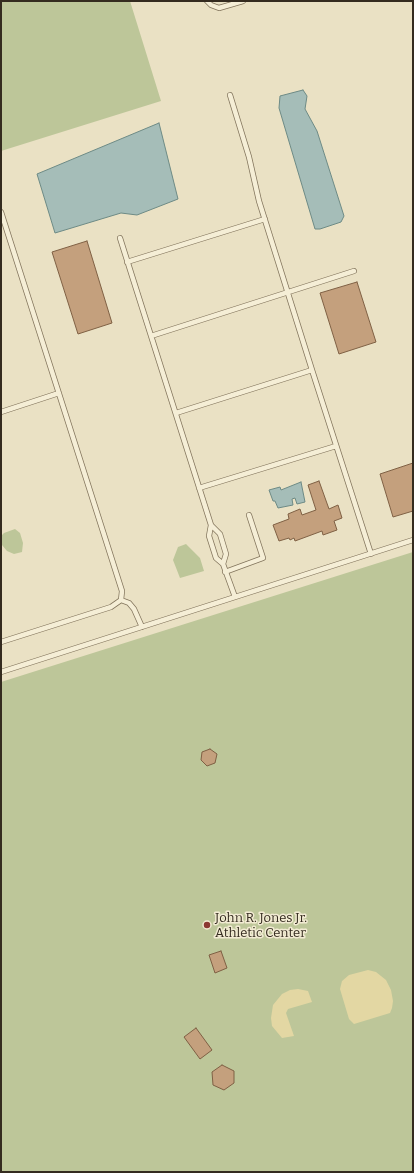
<!DOCTYPE html>
<style>
body{margin:0}
#map{position:relative;width:414px;height:1173px;overflow:hidden;background:#eae1c4;font-family:Bitter,serif}
canvas{display:block}
.frame{position:absolute;inset:0;border:2px solid #342b1f;pointer-events:none}
</style>
<div id="map">
<canvas width="414" height="1173"></canvas>
<div class="frame"></div>
</div>
<script>
const c = document.querySelector('canvas').getContext('2d');
c.lineJoin = 'round';
function fill(path, color) { c.fillStyle = color; c.fill(path, 'evenodd'); }
const toPath = rows => new Path2D(rows.map(r => 'M' + r).join(''));
function trace(path, color, width, dash) { c.strokeStyle = color; c.lineWidth = width; c.lineCap = dash ? 'butt' : 'round'; c.setLineDash(dash || []); c.stroke(path); }
function label(font, color, halo, rows, align = 'center') {
  c.font = font + ' Bitter,serif'; c.lineWidth = 3; c.setLineDash([]); c.textBaseline = 'middle'; c.strokeStyle = halo; c.fillStyle = color; for (const [text, x, y, turn = 0] of rows) {
    c.save(); c.translate(x, y); c.rotate((+turn || 0) * Math.PI / 180); c.textAlign = isNaN(turn) ? turn : align; if (halo) c.strokeText(text, 0, 0); c.fillText(text, 0, 0); c.restore();
  }
}
const green = toPath([
 [1,1,130,1,161,101,1,151],
 [15,529,20,533,23,543,22,552,14,554,7,551,2,545,1,536,4,533],
 [186,544,200,558,204,571,180,578,173,560,178,547],
 [413,552,413,1172,1,1172,1,682]
]);
const sand = toPath([
 [368,970,376,972,386,980,391,990,393,1001,392,1008,390,1013,354,1024,349,1019,340,989,342,981,349,975],
 [298,989,308,991,312,1002,288,1009,286,1013,294,1036,282,1038,272,1026,271,1018,273,1005,282,994,290,990]
]);
const water = toPath([
 [303,90,307,96,305,109,317,131,344,216,341,222,320,229,315,229,279,108,280,96,303,90],
 [159,123,178,199,137,215,121,213,55,233,37,174,159,123],
 [301,482,305,502,297,504,295,498,292,499,293,505,278,508,275,501,273,501,269,490,280,487,281,490,301,482]
]);
const building = toPath([
 [87,241,112,323,78,334,52,252,87,241],
 [357,282,376,342,339,354,320,293,357,282],
 [413,463,413,511,393,517,380,474,413,463],
 [319,481,329,509,338,505,342,518,334,521,337,530,323,535,322,531,295,541,294,538,290,540,289,538,279,541,273,525,289,519,288,514,300,509,302,515,316,510,308,485,319,481],
 [210,749,217,754,215,763,207,766,201,760,202,752,210,749],
 [221,951,227,968,215,973,209,955,221,951],
 [196,1028,212,1050,200,1059,184,1037,196,1028],
 [222,1065,234,1071,234,1083,224,1090,213,1085,212,1072,222,1065]
]);
const service = toPath([
 [207,1,211,5,219,8,243,1],
 [1,212,122,591,121,600,111,607,1,642],
 [120,238,211,525],
 [127,262,265,219],
 [151,336,354,271],
 [312,370,371,554],
 [1,412,59,393],
 [176,413,312,370,259,201,249,157,230,95],
 [199,488,336,446],
 [223,564,226,554,220,534,211,525,209,536,216,558,223,564,235,597],
 [225,572,263,558,249,515],
 [121,600,129,603,134,609,142,627],
 [1,672,413,540]
]);
const markers = [
 [207,925,4,"#8c3832"]
];
const poiNames = [
 ["John R. Jones Jr.",215,918],
 ["Athletic Center",215,933]
];
fill(green, '#bdc699');
fill(sand, '#e3d7a3');
fill(water, '#a5bdb8');
trace(water, '#6d8a85', 1);
fill(building, '#c4a07d');
trace(building, '#7f6044', 1);
trace(service, '#82745c', 6);
trace(service, '#f5eed6', 4.5);
for (const [x, y, r, color] of markers) { const dot = new Path2D(); dot.arc(x, y, r, 0, 2 * Math.PI); c.fillStyle = color; c.fill(dot); trace(dot, '#f2ebd3', 1.5); }
label('13px', '#342b1f', '#f2ebd3', poiNames, 'left');
</script>
